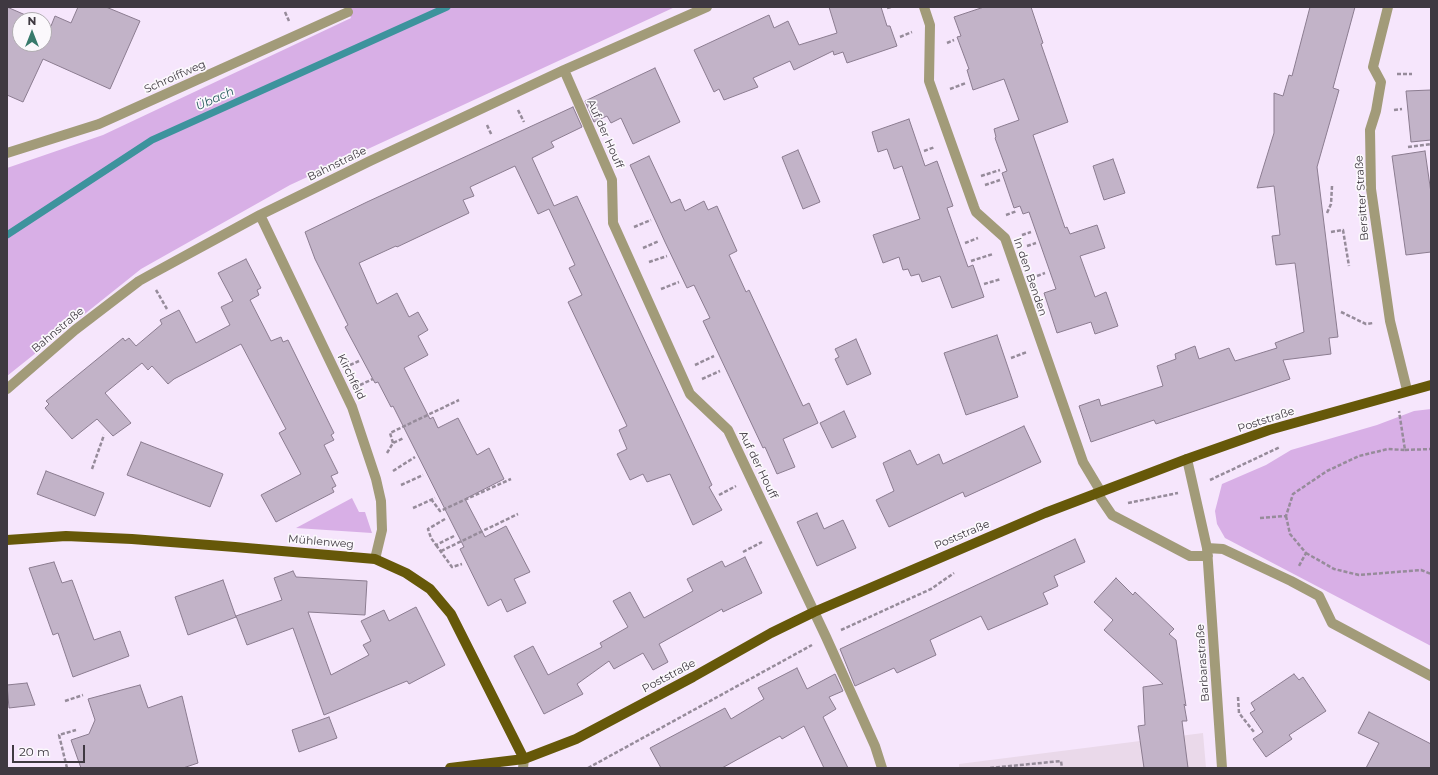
<!DOCTYPE html>
<meta charset="utf-8">
<style>
body{margin:0}
#map{position:relative;width:1438px;height:775px;overflow:hidden;background:#f6e6fc;font-family:Montserrat,sans-serif}
canvas{display:block}
.frame{position:absolute;inset:0;border:8px solid #3f3941;pointer-events:none}
.north{position:absolute;left:12px;top:12px;width:40px;height:40px;box-sizing:border-box;background:#fbf8fc;border:1px solid #b0acb1;border-radius:50%;rotate:0deg;font-size:11px;font-weight:700;line-height:16px;text-align:center;color:#3f3941}
.north::after{content:'';display:block;margin:auto;width:14px;height:18px;background:#387a6c;clip-path:polygon(50% 0,100% 100%,50% 72%,0 100%)}
.scale{position:absolute;left:12px;top:745px;width:73px;height:18px;box-sizing:border-box;border:2px solid #3f3941;border-top:0;padding-left:5px;font-size:12px;line-height:14px;white-space:nowrap;color:#3f3941;-webkit-text-stroke:3px #fbf8fc;paint-order:stroke}
</style>
<div id="map">
<canvas width="1438" height="775"></canvas>
<div class="frame"></div>
<div class="north">N</div>
<div class="scale">20 m</div>
</div>
<script>
const c = document.querySelector('canvas').getContext('2d');
c.lineJoin = 'round';
function fill(path, color) { c.fillStyle = color; c.fill(path, 'evenodd'); }
const toPath = rows => new Path2D(rows.map(r => 'M' + r).join(''));
function trace(path, color, width, dash) { c.strokeStyle = color; c.lineWidth = width; c.lineCap = dash ? 'butt' : 'round'; c.setLineDash(dash || []); c.stroke(path); }
function label(font, color, halo, rows, align = 'center') {
  c.font = font + ' Montserrat,sans-serif'; c.lineWidth = 3.5; c.setLineDash([]); c.textBaseline = 'middle'; c.strokeStyle = halo; c.fillStyle = color; for (const [text, x, y, turn = 0] of rows) {
    c.save(); c.translate(x, y); c.rotate((+turn || 0) * Math.PI / 180); c.textAlign = isNaN(turn) ? turn : align; if (halo) c.strokeText(text, 0, 0); c.fillText(text, 0, 0); c.restore();
  }
}
const education = toPath([
 [1203,733,1206,768,959,768,959,764]
]);
const green = toPath([
 [346,7,675,7,290,185,141,269,7,376,7,168,103,135,351,18],
 [1431,409,1431,646,1225,538,1217,524,1215,511,1222,484,1266,465,1291,450,1377,425,1414,411],
 [352,498,359,512,365,512,372,533,296,528]
]);
const stream = toPath([
 [7,235,152,140,447,7]
]);
const building = toPath([
 [7,7,37,20,20,20,20,44,44,44,44,23,51,26,55,16,71,23,78,7,106,7,140,21,110,89,43,59,23,102,7,95,7,7],
 [829,7,881,7,887,26,890,26,897,46,847,63,843,52,834,55,833,51,794,70,790,61,753,78,758,87,724,100,719,89,714,92,694,50,769,15,774,28,788,21,799,45,837,33,829,7],
 [984,7,1031,7,1043,43,1041,44,1068,122,1033,135,1065,228,1067,227,1070,234,1097,225,1105,248,1080,256,1095,297,1106,292,1118,326,1095,334,1091,322,1057,333,1044,293,1056,289,1029,212,1023,214,1020,206,1014,208,1002,173,1007,171,995,138,996,137,994,129,1019,120,1011,98,1004,79,973,90,967,70,969,69,957,37,961,36,954,17,984,7],
 [1310,7,1355,7,1333,88,1339,90,1317,167,1338,337,1329,338,1331,354,1283,360,1290,379,1156,424,1154,420,1091,442,1079,406,1099,399,1101,406,1163,386,1157,366,1176,359,1175,354,1195,346,1199,359,1229,348,1235,361,1277,348,1275,343,1304,332,1295,263,1276,265,1272,236,1280,235,1274,186,1257,188,1274,133,1274,93,1283,96,1289,75,1292,76,1310,7],
 [655,68,680,122,633,144,621,118,611,123,607,116,594,122,585,101,655,68],
 [1431,90,1431,140,1411,142,1406,91,1431,90],
 [573,107,582,127,551,142,554,147,532,158,554,206,577,196,712,485,709,487,722,510,693,525,670,474,647,482,643,474,630,480,617,454,627,449,619,430,627,426,568,302,582,295,569,268,575,265,549,209,538,214,515,166,470,187,474,196,463,200,469,213,397,247,396,246,359,263,377,304,397,293,409,317,418,312,428,330,418,336,428,355,404,368,430,419,433,417,438,428,458,418,477,455,489,448,504,479,465,499,485,537,506,526,530,572,514,579,526,603,507,612,501,599,488,606,460,549,464,547,393,406,391,407,378,382,375,383,345,327,348,325,315,259,305,232,367,202,573,107],
 [909,119,925,166,937,161,953,206,947,208,968,267,973,265,984,297,952,308,940,276,922,282,919,274,911,276,908,269,903,270,899,257,883,263,873,235,920,219,902,166,894,169,887,149,878,152,872,132,909,119],
 [798,150,820,202,803,209,782,157,798,150],
 [1425,151,1431,193,1431,252,1406,255,1392,156,1425,151],
 [649,156,671,203,680,199,685,211,704,201,708,210,717,206,737,251,729,255,746,292,749,290,803,406,809,403,818,423,783,439,795,467,777,474,765,447,763,448,703,321,710,318,694,285,687,288,665,242,630,165,649,156],
 [1113,159,1125,193,1104,200,1093,166,1113,159],
 [246,259,261,288,257,290,259,295,250,300,271,341,281,337,283,342,288,340,334,433,331,435,334,440,324,445,338,473,331,476,336,486,332,488,334,492,276,522,261,495,301,474,279,433,286,429,241,344,174,379,168,384,152,366,148,370,142,363,105,393,131,423,113,436,97,419,72,439,45,408,49,404,46,401,123,338,125,341,129,338,136,346,162,324,160,320,179,310,196,343,230,325,221,307,233,301,218,273,246,259],
 [997,335,1018,397,966,415,944,353,997,335],
 [856,339,871,374,847,385,835,359,839,357,835,349,856,339],
 [844,411,856,437,832,448,820,423,844,411],
 [1024,426,1041,462,965,497,963,492,889,527,876,500,894,491,883,463,910,450,917,465,939,454,943,464,1024,426],
 [141,442,223,474,210,507,127,475,141,442],
 [46,471,104,493,95,516,37,494,46,471],
 [817,513,824,529,843,520,856,548,817,566,797,522,817,513],
 [1075,539,1085,562,1054,576,1058,586,1043,593,1048,604,988,630,981,616,930,640,936,655,897,673,894,668,855,686,840,649,1075,539],
 [745,557,762,593,723,612,722,609,659,644,668,662,653,670,643,653,614,669,609,661,577,684,583,694,544,714,514,656,533,646,548,675,602,647,600,643,628,627,613,601,630,592,644,618,693,591,687,579,722,561,725,567,745,557],
 [54,562,62,583,72,580,94,640,120,631,129,656,73,677,58,633,53,635,29,568,54,562],
 [293,571,296,577,367,581,365,615,308,612,331,675,369,655,363,645,371,641,361,621,384,610,389,621,416,607,445,665,409,684,407,681,324,715,293,628,247,645,236,616,282,600,274,578,293,571],
 [1116,578,1133,595,1135,592,1174,629,1169,634,1176,640,1186,706,1184,704,1187,721,1182,721,1188,768,1144,768,1138,726,1145,725,1143,687,1163,684,1104,630,1113,620,1094,602,1116,578],
 [223,580,236,617,188,635,175,597,223,580],
 [797,668,807,689,835,674,843,691,829,697,836,709,823,717,848,768,824,768,804,726,782,739,780,736,722,768,661,768,650,748,725,708,731,719,764,699,758,688,797,668],
 [1294,674,1299,680,1303,677,1326,711,1289,735,1292,739,1266,757,1253,739,1263,732,1250,713,1255,710,1251,703,1294,674],
 [27,683,35,705,9,708,7,685,27,683],
 [140,685,148,708,182,696,198,763,183,768,81,768,71,740,89,734,95,720,88,699,140,685],
 [1369,712,1431,744,1431,768,1366,768,1379,743,1358,733,1369,712],
 [329,717,337,738,299,752,292,730,329,717]
]);
const path = toPath([
 [887,8,891,7],
 [285,12,289,21],
 [900,37,912,32],
 [947,43,954,40],
 [1397,74,1412,74],
 [950,89,966,83],
 [518,110,524,122],
 [1394,110,1402,109],
 [487,125,492,136],
 [1408,147,1431,144],
 [924,151,935,147],
 [981,176,1000,170],
 [985,185,1000,180],
 [1327,213,1331,204,1332,186],
 [1006,215,1017,211],
 [634,227,651,220],
 [1331,232,1343,230,1349,266],
 [1022,235,1031,232],
 [965,243,978,238],
 [1027,246,1036,243],
 [643,248,659,241],
 [971,261,993,254],
 [649,262,667,256],
 [1037,276,1045,273],
 [984,284,1001,279],
 [661,289,679,282],
 [156,290,167,309],
 [1341,312,1366,324,1373,323],
 [1011,358,1027,352],
 [350,365,359,361],
 [695,365,714,356],
 [702,379,720,371],
 [360,385,373,379],
 [393,443,390,433,459,400],
 [1405,450,1431,449],
 [387,453,393,443,404,438],
 [92,469,104,435],
 [393,471,415,457],
 [1210,480,1280,447],
 [401,485,423,475],
 [719,495,736,486],
 [431,499,440,511,511,479],
 [1128,503,1178,493],
 [413,508,435,498],
 [1286,516,1290,534,1306,553,1299,566],
 [1260,518,1286,516,1293,494,1327,471,1359,456,1388,449,1405,450,1399,411],
 [445,519,428,529,431,538,436,545,454,536],
 [436,545,452,567,462,564],
 [441,551,518,514],
 [743,552,762,542],
 [1306,553,1334,569,1359,575,1421,570,1431,574],
 [841,630,931,589,954,573],
 [1238,697,1239,713,1254,732],
 [65,701,83,695],
 [67,768,59,735,76,730],
 [588,768,812,645],
 [990,768,1061,761,1062,768]
]);
const minor = toPath([
 [924,7,930,25,929,81,974,207,976,212,1005,238,1083,462,1101,492],
 [1388,7,1373,67,1381,82,1376,111,1370,130,1371,189,1390,321,1407,390],
 [564,70,612,180,613,223,690,394,728,430,826,637,875,746,882,768],
 [7,153,99,124,348,12],
 [260,215,352,407,376,479,381,501,382,530,375,559],
 [7,389,75,330,139,281,148,276,260,215,370,161,564,70,707,7],
 [1187,459,1207,548,1222,768],
 [1097,493,1112,515,1190,556,1208,556],
 [1207,548,1223,549,1291,581,1319,596,1332,623,1431,676],
 [523,768,524,759]
]);
const major = toPath([
 [7,540,66,536,132,539,235,547,375,559,406,573,430,589,451,614,524,759],
 [450,768,524,759,576,739,693,677,771,633,814,612,1045,513,1187,459,1269,430,1431,385]
]);
const streetNames = [
 ["Schroiffweg",175,77,-24],
 ["Auf der Houff",605,134,66],
 ["Bahnstraße",337,164,-26],
 ["Bersitter Straße",1362,198,-94],
 ["In den Benden",1030,277,71],
 ["Bahnstraße",58,330,-40],
 ["Kirchfeld",351,377,64],
 ["Poststraße",1266,420,-18],
 ["Auf der Houff",758,465,64],
 ["Poststraße",962,535,-23],
 ["Mühlenweg",321,542,5],
 ["Barbarastraße",1203,663,-94],
 ["Poststraße",669,676,-28]
];
const waterNames = [
 ["Übach",215,99,-24]
];
fill(education, '#ead9ea');
fill(green, '#d8afe6');
trace(stream, '#3d939d', 7);
fill(building, '#c2b3c8');
trace(building, '#8b7c90', 1);
trace(path, '#968b9a', 2.5, [4, 2]);
trace(minor, '#a29b79', 10);
trace(major, '#665809', 10);
label('11px', '#3f3941', '#fbf8fc', streetNames);
label('italic 12px', '#295c60', '#fbf8fc', waterNames);
</script>
